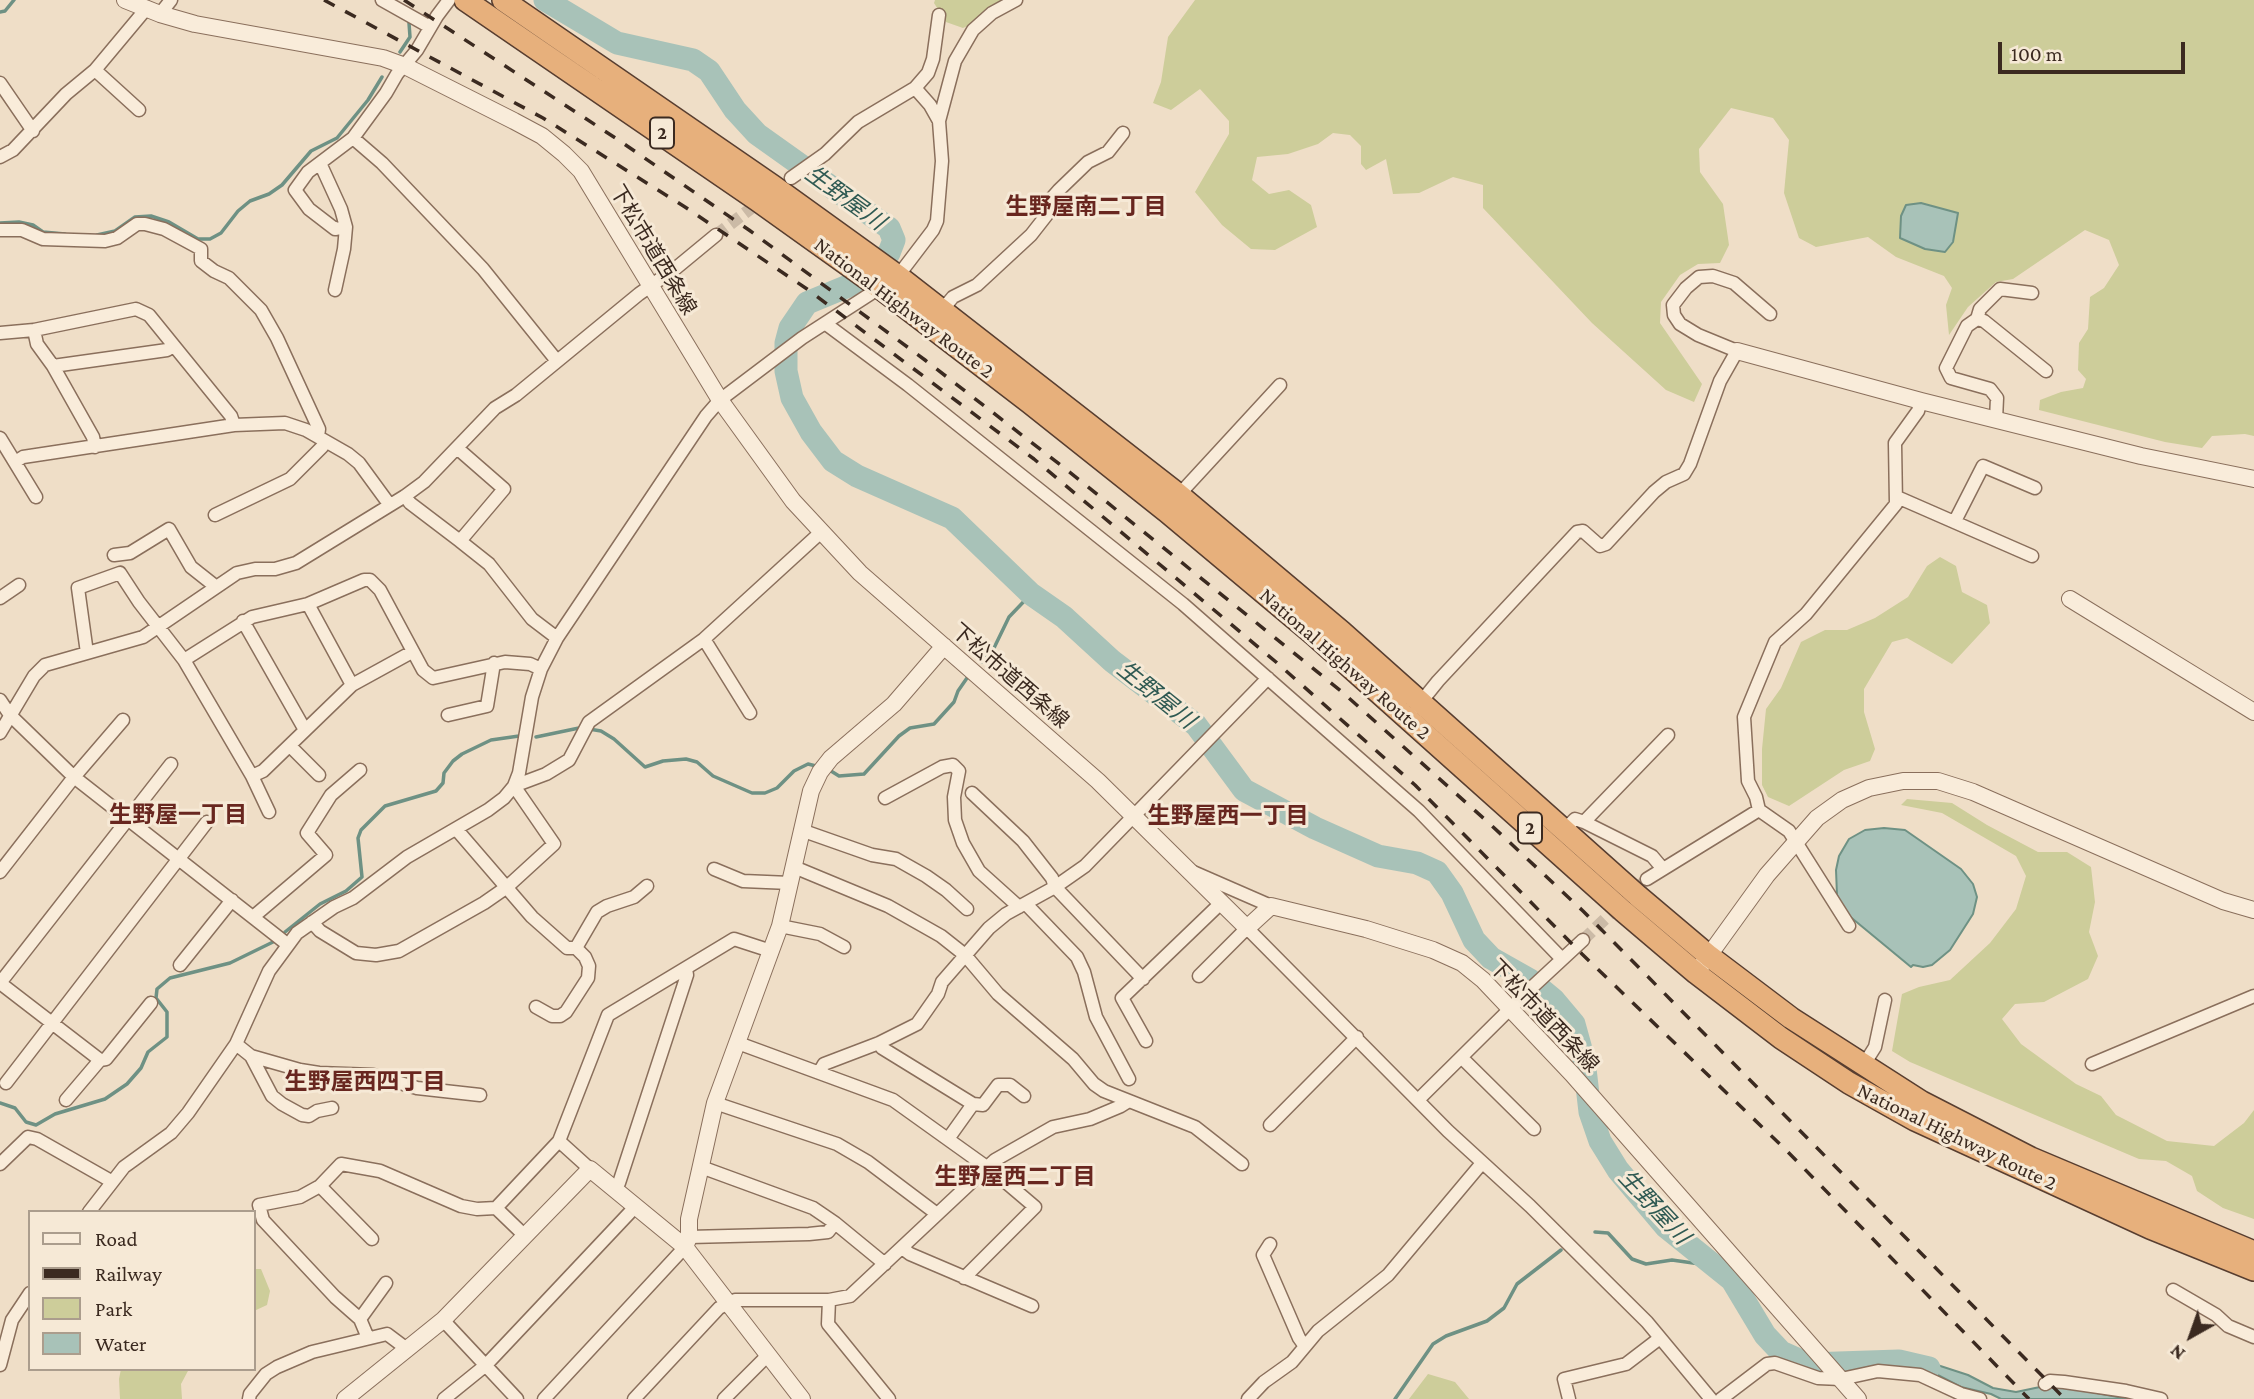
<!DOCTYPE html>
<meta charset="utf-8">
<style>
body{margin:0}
#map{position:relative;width:2254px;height:1399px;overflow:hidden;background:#efdec7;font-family:"Crimson Pro",serif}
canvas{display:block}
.legend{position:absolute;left:28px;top:1210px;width:228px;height:161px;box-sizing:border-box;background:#f6e9d6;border:2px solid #ab9d8d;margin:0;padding:9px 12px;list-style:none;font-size:21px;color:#3b2a20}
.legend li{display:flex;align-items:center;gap:14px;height:35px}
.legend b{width:35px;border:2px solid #ab9d8d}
.north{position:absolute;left:2156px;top:1301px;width:70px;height:70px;-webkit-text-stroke:5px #f6e9d6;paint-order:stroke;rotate:220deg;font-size:19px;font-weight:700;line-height:28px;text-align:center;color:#3b2a20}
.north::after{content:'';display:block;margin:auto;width:24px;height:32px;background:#3b2a20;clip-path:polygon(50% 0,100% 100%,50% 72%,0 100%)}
.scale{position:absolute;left:1998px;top:42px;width:187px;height:32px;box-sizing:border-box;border:4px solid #3b2a20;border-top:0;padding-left:9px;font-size:21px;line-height:24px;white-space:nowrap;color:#3b2a20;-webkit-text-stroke:5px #f6e9d6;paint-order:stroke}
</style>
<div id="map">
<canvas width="2254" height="1399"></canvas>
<ul class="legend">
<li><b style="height:9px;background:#f9ecda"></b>Road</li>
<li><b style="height:9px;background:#3b2a20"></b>Railway</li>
<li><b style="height:19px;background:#cdcd9a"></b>Park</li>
<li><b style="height:19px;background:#a8c2b8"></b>Water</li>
</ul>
<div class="north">N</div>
<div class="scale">100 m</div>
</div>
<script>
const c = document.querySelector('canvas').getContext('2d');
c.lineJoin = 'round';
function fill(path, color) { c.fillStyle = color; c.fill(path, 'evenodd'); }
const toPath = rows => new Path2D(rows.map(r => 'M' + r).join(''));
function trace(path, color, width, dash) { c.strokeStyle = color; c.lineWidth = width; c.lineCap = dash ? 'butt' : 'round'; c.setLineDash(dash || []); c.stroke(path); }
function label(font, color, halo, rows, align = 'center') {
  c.font = font + ' "Crimson Pro","Noto Sans JP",serif'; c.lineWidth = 6; c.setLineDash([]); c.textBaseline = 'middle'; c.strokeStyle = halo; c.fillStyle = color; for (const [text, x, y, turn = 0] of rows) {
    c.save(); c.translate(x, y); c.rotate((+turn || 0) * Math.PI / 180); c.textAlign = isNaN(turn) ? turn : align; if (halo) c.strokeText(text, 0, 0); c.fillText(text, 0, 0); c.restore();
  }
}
const green = toPath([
 [935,0,1004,0,974,23,963,28,946,22,934,3],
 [1195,0,2254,0,2254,436,2245,434,2212,436,2202,448,2165,442,2039,410,2040,400,2061,392,2083,388,2086,379,2078,370,2079,343,2088,329,2090,297,2104,288,2119,265,2109,240,2085,230,2013,279,1996,282,1968,307,1949,335,1946,305,1952,288,1944,276,1896,257,1868,237,1816,247,1799,238,1784,193,1789,140,1773,118,1731,108,1699,149,1700,172,1723,204,1729,245,1720,263,1698,264,1680,275,1661,302,1660,323,1702,384,1694,402,1666,390,1592,323,1483,208,1483,185,1453,177,1419,193,1393,194,1386,159,1366,170,1361,164,1361,146,1350,135,1333,133,1318,144,1288,154,1257,157,1252,180,1269,194,1289,190,1311,205,1317,227,1275,250,1251,249,1222,225,1195,192,1229,134,1229,121,1200,89,1171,110,1153,103,1161,82,1168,37],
 [1940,557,1956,566,1962,592,1987,605,1990,623,1952,664,1907,638,1892,642,1864,689,1864,712,1875,749,1870,761,1844,770,1789,806,1768,797,1762,785,1762,749,1766,709,1781,688,1801,642,1825,630,1847,630,1875,618,1908,597,1927,566],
 [1907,799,1952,803,1987,825,2038,852,2067,852,2091,867,2095,902,2089,932,2098,956,2088,979,2044,1002,2015,1004,2002,1019,2021,1044,2076,1084,2101,1096,2116,1115,2167,1141,2214,1146,2244,1123,2254,1110,2254,1219,2223,1208,2197,1191,2192,1176,2166,1161,2139,1159,1910,1062,1892,1051,1902,994,1919,987,1950,980,1990,943,2016,909,2026,876,2016,856,1942,813,1901,805],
 [254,1269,261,1269,270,1291,267,1305,254,1311],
 [121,1369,189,1369,181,1384,182,1399,120,1399,119,1379],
 [1428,1374,1455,1382,1469,1399,1409,1399]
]);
const water = toPath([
 [1921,203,1958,213,1953,242,1945,252,1925,249,1900,238,1901,216,1906,205,1921,203],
 [1884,828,1905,830,1961,869,1973,884,1977,897,1973,914,1950,950,1932,965,1923,967,1913,965,1911,967,1842,910,1837,895,1836,870,1839,856,1849,839,1865,830,1884,828],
 [1922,1360,1968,1375,1993,1388,2016,1392,2040,1387,2060,1386,2128,1399,2001,1399,1991,1394,1961,1387,1930,1371,1899,1361,1922,1360]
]);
const stream = toPath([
 [0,12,5,11,14,0],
 [400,52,410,37,409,23],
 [0,223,19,222,33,225,43,232,65,234],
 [97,235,115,231,135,217,151,216,169,222,198,239,210,239,221,233,238,211,250,201,269,194,282,185,311,151,337,138,368,100,382,77],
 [982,662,993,650,1009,617,1031,594],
 [589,729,601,731,614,739,645,767,663,761,686,759,697,762,713,776,752,793,765,793,777,788,794,771,808,764,816,766],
 [536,737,579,728],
 [831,771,839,776,864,774,899,736,910,728,934,724,954,702,958,691,967,678],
 [285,932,320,904,346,891,362,877,358,838,361,830,385,806,436,791,443,783,444,773,453,761,462,754,491,740,519,736],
 [0,1103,15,1108,26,1122,36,1125,55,1114,105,1099,127,1084,141,1068,148,1052,167,1037,167,1012,156,998,157,989,170,978,230,963,273,942],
 [1595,1232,1608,1233,1632,1259,1646,1264,1672,1260,1714,1266],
 [1395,1399,1433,1344,1446,1336,1487,1321,1504,1308,1517,1284,1561,1250]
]);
const river = toPath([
 [545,0,617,43,693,60,709,71,735,110,757,134,889,228,894,240,889,253,853,284,807,303,790,328,786,343,786,371,792,398,811,432,833,461,857,476,952,518,1031,594,1064,617,1112,661,1196,725,1244,790,1315,828,1378,856,1417,863,1437,872,1452,893,1474,940,1491,958,1530,980,1553,999,1574,1024,1584,1060,1590,1112,1600,1141,1618,1170,1666,1227,1732,1280,1765,1335,1781,1352,1808,1364,1899,1361,1929,1368]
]);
const minorTunnel = toPath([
 [716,235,791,178],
 [1583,940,1647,879]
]);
const minor = toPath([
 [382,0,430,27],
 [160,14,171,0],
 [95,70,139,110],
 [0,83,33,131],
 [915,88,930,105,939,121],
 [353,138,382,163,483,269,557,361],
 [0,157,13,150,66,94,95,70,146,9],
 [320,163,341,209,346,227,344,249,335,290],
 [791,178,825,154,858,122,915,88,928,73,933,59,939,15],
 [346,227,335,229,309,209,295,190,308,172,353,138,386,93,397,74,417,50,437,16,449,0],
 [0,230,22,230,43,239,105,241,117,238,137,224,145,224,164,229,201,249,201,261,214,271,229,278,261,310,277,338,319,429,318,437],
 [942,310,953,297,977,285,1031,235,1049,212,1052,198,1059,190,1088,162,1108,152,1123,133],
 [1977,319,1984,321,2046,371],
 [826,324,908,385,1183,604,1419,811,1562,959],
 [34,330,37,344,53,366,93,437,95,447],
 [0,333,34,330,136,309,149,315,231,416,234,425],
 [53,366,167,350,173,346],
 [1996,420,1997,398,1990,389,1951,378,1946,368,1967,326,1977,319,1980,309,2000,289,2032,293],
 [0,438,36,497],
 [15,462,23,457,234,425,285,423,306,430,348,454,359,463,389,504],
 [405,496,410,503,460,541,504,489,457,448],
 [1897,497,2032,556],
 [1175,499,1280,385],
 [215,515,290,479,322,447,325,441],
 [1955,521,1983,466,2035,488],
 [460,541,489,564,532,619,557,638],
 [114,555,130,553,169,529,191,567,215,586],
 [0,598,19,585],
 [308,604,352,685],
 [243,621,305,730],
 [704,639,750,713],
 [87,653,78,588,120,573,139,602,184,660,252,776,269,812],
 [184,660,252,617,308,604,364,580,370,580,380,590,423,670,433,678,505,662,530,664,541,669],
 [0,700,10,715,74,777,287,944],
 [1417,707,1438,681,1577,532,1583,531,1600,546,1606,544,1654,492,1666,482,1684,474,1690,464,1720,381,1737,351,1698,335,1680,324,1674,315,1673,305,1686,288,1699,277,1713,276,1734,283,1770,314],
 [448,715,487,706,494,663],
 [0,733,34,676,45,665,143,637,237,573,255,569,275,569,296,563,405,496,424,482,495,408,516,395,639,294,676,268,716,235],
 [290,746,319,775],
 [252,776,263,771,352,685,412,652],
 [972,793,1023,841,1052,878,1055,887,1143,979],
 [885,798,942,767,953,765,959,771,954,797,955,820,963,843,979,871,1019,907],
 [1584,822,1668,735],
 [457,830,532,917,567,948,576,948,597,912,607,906,634,897,647,886],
 [801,830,872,855,896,859,926,876,946,890,967,909],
 [1564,830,1575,819,1584,822,1652,856,1663,869],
 [794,867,888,906,941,936,965,955,998,994,1073,1059,1094,1084,1104,1091,1195,1127,1242,1164],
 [714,869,743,881,790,883],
 [0,872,74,777,123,720],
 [1193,872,1271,906],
 [1647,879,1759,810],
 [1026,904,1077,957,1084,972,1096,1017,1129,1079],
 [253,917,326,855,307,833,331,795,360,770],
 [312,922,320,931,356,953,376,955,399,951,484,903,507,887,554,844,514,786,546,774,569,760,589,722,704,639,820,533],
 [780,926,820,934,844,947],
 [1849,926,1789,831,1759,810,1756,797,1748,781,1744,717,1775,642,1806,614,1896,504,1895,443,1918,411,1921,401],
 [180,965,232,900],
 [1199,976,1247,928,1448,1131,1530,1206,1647,1322,1711,1399],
 [0,983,171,764],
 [0,983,100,1060],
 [536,1007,552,1016,560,1016,566,1012,588,978,589,966,585,957,576,948],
 [1146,1041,1122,998,1222,902],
 [738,1043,893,1100,995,1173,1035,1207,964,1278],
 [879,1043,882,1048,973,1104,948,1139],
 [236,1044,251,1056,300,1070,319,1073,373,1075,417,1088,480,1095],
 [251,1056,272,1096,282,1104,302,1115,309,1116,317,1111,332,1108],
 [1462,1058,1534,1129],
 [2092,1064,2254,996],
 [1863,1066,1875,1047,1885,1000],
 [820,1071,824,1064,879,1043,917,1024,938,994,942,982,989,928,1006,914,1055,887,1085,866,1268,678],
 [6,1083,207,822],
 [66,1100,100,1060,106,1059,151,1003],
 [1418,1100,1528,991,1583,940],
 [715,1103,837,1144,868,1162,937,1214],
 [973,1104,983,1105,998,1085,1010,1085,1024,1096],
 [1270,1125,1357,1037],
 [559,1141,608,1015,734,939,771,951],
 [0,1164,28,1137,37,1139,111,1181],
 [701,1167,813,1208,835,1223,885,1264],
 [320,1186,372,1239],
 [614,1189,619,1183,687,975,686,969],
 [496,1208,524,1235],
 [89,1212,124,1167,171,1133,188,1113,236,1044,269,971,297,933,334,907,353,898,407,857,488,810,504,798,514,786,519,773,532,697,541,669,557,638,706,416,720,400,802,338,898,276,933,230,937,221,942,161,939,121,955,61,973,30,992,13,1016,0],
 [689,1237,809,1234,828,1232,835,1223],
 [1270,1244,1263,1255,1299,1338,1304,1345],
 [902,1248,910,1254,1032,1306],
 [2173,1290,2216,1315,2228,1326,2254,1337],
 [829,1300,828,1324,889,1399],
 [360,1319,386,1283],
 [443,1320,517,1399],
 [368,1338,360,1319,335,1297,263,1220,259,1205,300,1197,320,1186,341,1164,380,1171,461,1206,477,1209,496,1208,559,1141,590,1169],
 [0,1365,12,1320,30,1293],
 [2045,1384,2050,1381,2064,1382,2126,1391,2161,1399],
 [249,1399,250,1394,266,1374,277,1367,312,1352,387,1334,407,1349],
 [444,1399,486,1365,635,1207],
 [544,1399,685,1247],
 [634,1399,719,1308,735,1300,829,1300,850,1296,995,1160,1053,1127,1090,1119,1121,1106,1129,1101],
 [724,1399,768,1355],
 [1248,1399,1264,1382,1292,1362,1318,1331,1388,1275,1482,1163],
 [1569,1399,1564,1379,1626,1364,1660,1338],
 [1721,1399,1767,1364,1775,1363,1818,1378,1841,1379,1878,1371,1920,1375,1961,1394,1980,1399]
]);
const tertiary = toPath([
 [125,0,160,14,195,24,383,58,405,66,514,121,542,136,564,154,581,171,720,400,793,501,860,573,1098,781,1247,928,1271,906,1366,929,1433,950,1462,963,1483,980,1572,1074,1858,1399],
 [1737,351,1921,401,2141,456,2254,479],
 [2070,599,2254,712],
 [1702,965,1767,875,1817,818,1842,800,1869,788,1903,781,1938,781,1973,792,2223,901,2254,910],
 [685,1247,689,1237,689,1219,715,1103,780,926,811,791,820,772,831,758,894,704,944,646],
 [345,1399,443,1320,590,1169,685,1247,802,1399]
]);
const trunk = toPath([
 [465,0,757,200,880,288,1030,403,1166,511,1313,634,1623,911,1696,973,1781,1038,1849,1083,1915,1120,2150,1228,2254,1270],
 [503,0,773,186,898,276,1178,494,1342,632,1638,896,1709,956,1791,1018,1922,1102,2031,1158,2254,1252]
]);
const rail = toPath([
 [324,0,543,118,685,207,807,289,1034,459,1276,662,1415,785,1582,954,1786,1150,2029,1399],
 [404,0,617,139,749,230,925,360,1067,470,1341,691,1490,824,1583,911,2065,1399]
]);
const shields = [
 [662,133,24],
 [1530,828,24]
];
const shieldNames = [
 ["2",662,133],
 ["2",1530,828]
];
const streetNames = [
 ["下松市道西条線",653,250,59],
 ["National Highway Route 2",904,308,37],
 ["National Highway Route 2",1345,664,41],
 ["下松市道西条線",1010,676,41],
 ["下松市道西条線",1544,1016,46],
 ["National Highway Route 2",1957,1137,26]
];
const waterNames = [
 ["生野屋川",845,198,36],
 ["生野屋川",1156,695,39],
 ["生野屋川",1654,1207,47]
];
const neighbourhoodNames = [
 ["生野屋南二丁目",1086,207],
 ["生野屋一丁目",178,815],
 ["生野屋西一丁目",1228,816],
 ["生野屋西四丁目",365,1082],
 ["生野屋西二丁目",1015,1177]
];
fill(green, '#cdcd9a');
fill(water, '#a8c2b8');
trace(water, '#6e9184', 2);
trace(stream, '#6e9184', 3.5);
trace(river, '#a8c2b8', 23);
trace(minorTunnel, '#cbbaa6', 12, [12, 6]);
trace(minor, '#8a6f5c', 15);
trace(tertiary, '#8a6f5c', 18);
trace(trunk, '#583e30', 24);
trace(minor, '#f9ecda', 12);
trace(tertiary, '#f9ecda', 16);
trace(trunk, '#e7b07c', 21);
trace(rail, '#3b2a20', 3.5, [12, 12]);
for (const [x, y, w] of shields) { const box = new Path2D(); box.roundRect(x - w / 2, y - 15.5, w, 31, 5); c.fillStyle = '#f6e9d6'; c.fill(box); trace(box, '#3b2a20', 2); }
label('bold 19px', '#3b2a20', null, shieldNames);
label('21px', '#3b2a20', '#f6e9d6', streetNames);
label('italic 23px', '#2f5a53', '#f6e9d6', waterNames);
label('bold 23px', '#68261f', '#f6e9d6', neighbourhoodNames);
</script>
